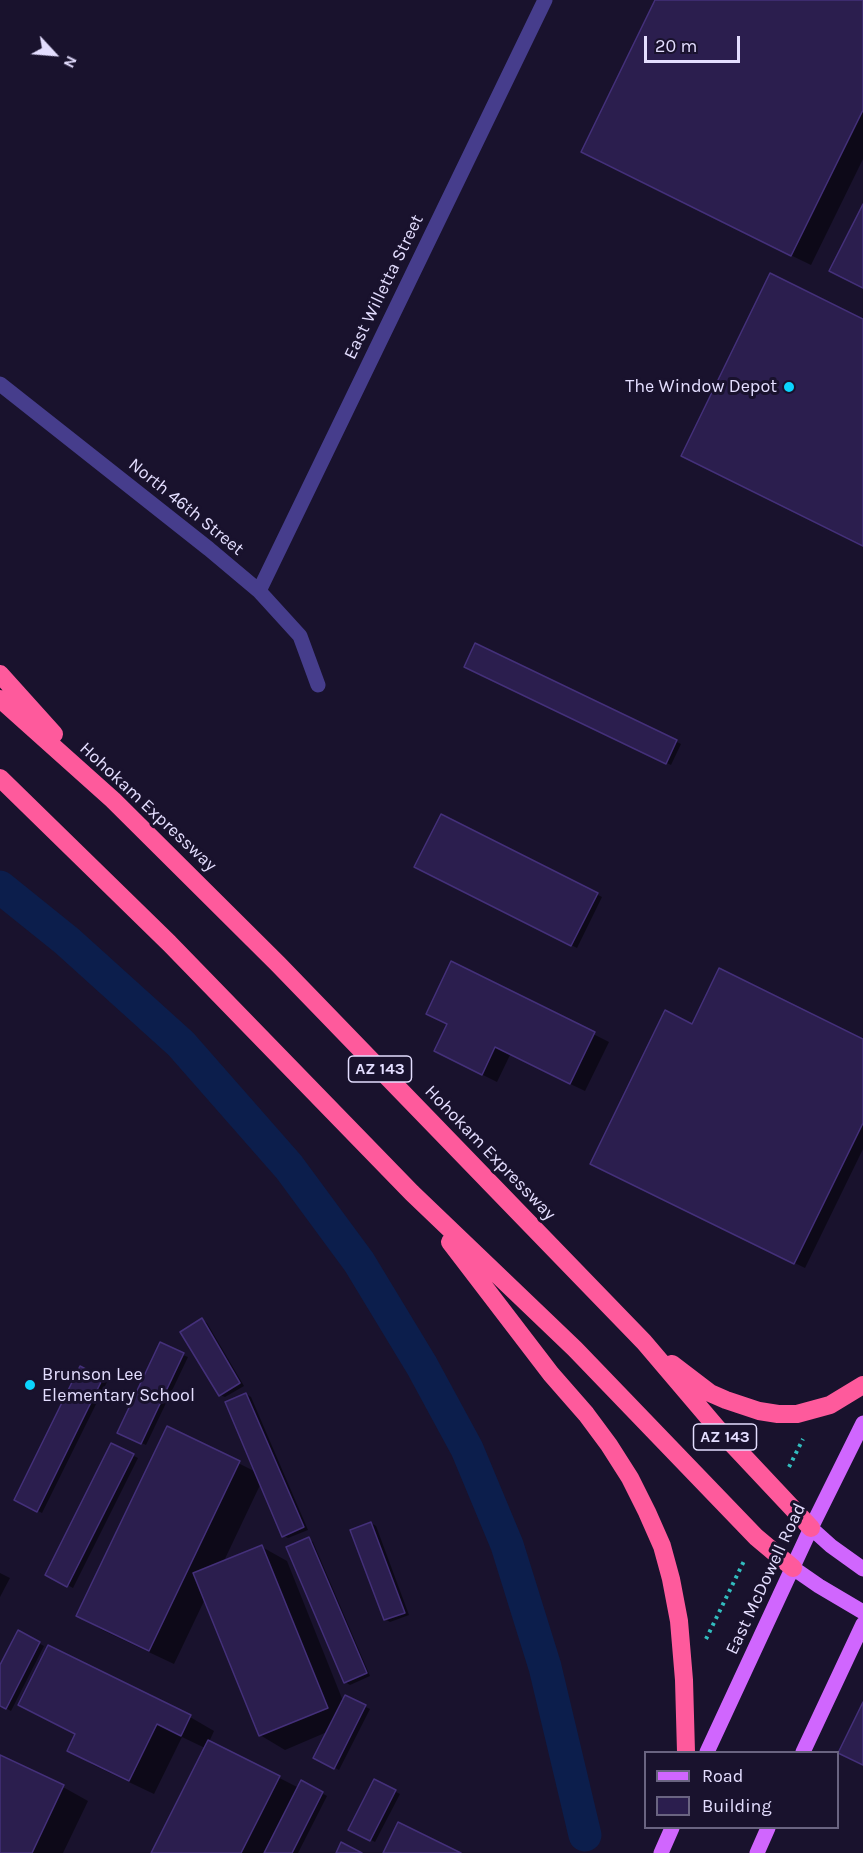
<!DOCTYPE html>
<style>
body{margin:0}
#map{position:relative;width:863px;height:1853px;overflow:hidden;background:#19122d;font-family:Karla,sans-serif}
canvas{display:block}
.legend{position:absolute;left:644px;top:1751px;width:195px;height:78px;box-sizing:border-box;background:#19122d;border:2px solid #6a6481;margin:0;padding:8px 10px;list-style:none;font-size:18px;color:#e4deff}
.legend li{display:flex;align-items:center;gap:12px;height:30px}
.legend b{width:30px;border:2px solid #6a6481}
.north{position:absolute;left:24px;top:24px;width:60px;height:60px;-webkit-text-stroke:4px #19122d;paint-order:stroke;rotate:116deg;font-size:16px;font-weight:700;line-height:24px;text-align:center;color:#e4deff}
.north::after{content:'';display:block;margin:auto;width:21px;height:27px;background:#e4deff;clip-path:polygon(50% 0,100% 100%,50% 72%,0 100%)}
.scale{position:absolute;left:644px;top:36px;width:96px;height:27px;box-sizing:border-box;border:3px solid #e4deff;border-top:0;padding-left:8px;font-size:18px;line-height:21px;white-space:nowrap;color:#e4deff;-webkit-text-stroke:4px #19122d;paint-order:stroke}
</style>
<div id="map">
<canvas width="863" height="1853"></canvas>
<ul class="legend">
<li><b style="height:8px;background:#d066fe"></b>Road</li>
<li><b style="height:16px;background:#2b1e4e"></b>Building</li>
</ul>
<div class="north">N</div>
<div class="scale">20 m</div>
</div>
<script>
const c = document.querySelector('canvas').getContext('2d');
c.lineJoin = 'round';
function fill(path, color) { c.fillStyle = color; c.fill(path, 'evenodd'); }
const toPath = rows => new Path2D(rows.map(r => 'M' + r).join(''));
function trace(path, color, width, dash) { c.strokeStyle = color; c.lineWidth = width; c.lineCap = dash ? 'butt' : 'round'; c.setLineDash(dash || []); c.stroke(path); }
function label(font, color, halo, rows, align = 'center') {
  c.font = font + ' Karla,sans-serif'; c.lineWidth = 6; c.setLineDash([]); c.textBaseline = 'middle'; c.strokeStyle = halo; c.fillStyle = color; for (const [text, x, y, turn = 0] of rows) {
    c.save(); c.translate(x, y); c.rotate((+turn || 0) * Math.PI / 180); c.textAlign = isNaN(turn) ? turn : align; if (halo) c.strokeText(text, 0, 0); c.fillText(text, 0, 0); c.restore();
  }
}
const shadow = toPath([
 [657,0,863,0,863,159,811,265,601,163,583,152],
 [476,645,681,744,671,765,470,669],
 [442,816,602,897,577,948,416,866],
 [452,963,609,1042,585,1091,510,1055,497,1082,451,1059,448,1024],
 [693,1026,863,1040,863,1149,805,1268,601,1169],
 [202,1320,207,1323,244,1386,225,1397,220,1395],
 [183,1355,188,1357,146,1445,124,1435],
 [81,1368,107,1382,42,1513,15,1499],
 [246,1394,251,1397,308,1530,288,1538,284,1536,261,1483,223,1563,262,1547,287,1561,343,1701,345,1697,370,1709,339,1770,315,1757,327,1732,285,1750,260,1735,205,1599,174,1664,102,1630,78,1615,168,1428,256,1472],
 [112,1445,138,1458,73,1588,47,1574],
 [371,1523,376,1526,409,1615,390,1622,385,1619],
 [309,1539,313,1542,370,1676,350,1685,345,1682],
 [0,1573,10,1578,0,1597],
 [18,1632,44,1646,11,1711,0,1705,0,1669],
 [20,1705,190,1717,214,1731,209,1742,299,1788,302,1782,327,1796,298,1853,152,1853,205,1748,182,1737,154,1794,93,1765,69,1750,76,1735],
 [0,1757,63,1787,88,1801,63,1853,0,1853],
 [374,1781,400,1794,375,1842,350,1829]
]);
const canal = toPath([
 [0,887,67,941,181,1044,289,1167,359,1262,422,1366,467,1449,507,1545,545,1667,585,1835]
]);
const building = toPath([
 [655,0,863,0,863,110,791,256,581,152,655,0],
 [863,204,863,288,829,271,863,204],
 [770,273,863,319,863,546,681,456,770,273],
 [475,643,677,740,666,764,464,667,475,643],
 [441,814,598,893,571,946,414,867,441,814],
 [451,961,595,1032,570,1084,495,1047,482,1075,434,1051,447,1024,426,1014,451,961],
 [719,968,863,1039,863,1123,794,1264,590,1164,665,1010,692,1024,719,968],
 [202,1318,240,1383,219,1396,180,1332,202,1318],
 [160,1342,184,1353,141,1444,117,1433,160,1342],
 [80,1366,103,1378,37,1512,14,1500,80,1366],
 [246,1393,304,1527,282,1537,225,1402,246,1393],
 [167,1426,240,1461,149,1651,76,1616,167,1426],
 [111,1443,134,1454,67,1587,45,1575,111,1443],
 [371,1522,405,1613,384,1620,350,1530,371,1522],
 [309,1537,367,1673,344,1683,286,1547,309,1537],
 [262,1545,328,1708,259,1736,193,1573,262,1545],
 [18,1630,40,1642,6,1709,0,1706,0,1665,18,1630],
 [48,1645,191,1715,181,1736,157,1724,129,1781,67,1751,75,1734,18,1705,48,1645],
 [345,1695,366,1705,334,1769,313,1758,345,1695],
 [863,1702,863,1765,838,1753,863,1702],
 [208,1740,280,1776,241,1853,151,1853,208,1740],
 [0,1755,64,1785,32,1853,0,1853,0,1755],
 [374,1779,396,1790,370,1841,348,1830,374,1779],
 [301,1780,323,1792,292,1853,264,1853,301,1780],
 [398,1822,461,1853,383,1853,398,1822],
 [341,1842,362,1853,336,1853,341,1842]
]);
const path = toPath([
 [789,1467,803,1439],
 [706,1639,744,1561]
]);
const street = toPath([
 [0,384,209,549,259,591,300,636,318,685],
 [259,591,545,0]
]);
const primary = toPath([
 [811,1528,831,1546,863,1569],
 [793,1568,819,1586,863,1612],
 [707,1752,811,1528,863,1423],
 [803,1752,863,1624],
 [661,1853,672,1828],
 [757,1853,768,1828]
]);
const highway = toPath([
 [0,674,54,734],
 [0,699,113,800,278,964,644,1342,718,1429,811,1528],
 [0,778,169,943,412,1193,575,1349,756,1537,793,1568],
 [450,1242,551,1374,586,1414,609,1445,630,1478,647,1512,662,1546,671,1579,679,1621,684,1680,686,1752],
 [672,1364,710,1393,726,1400,759,1411,778,1414,797,1414,830,1405,863,1385]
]);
const markers = [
 [789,387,6,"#0bd4fe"],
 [30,1385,6,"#0bd4fe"]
];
const shields = [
 [380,1069,63],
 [725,1437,63]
];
const shieldNames = [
 ["AZ 143",380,1069],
 ["AZ 143",725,1437]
];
const streetNames = [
 ["East Willetta Street",384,287,-64],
 ["North 46th Street",186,507,39],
 ["Hohokam Expressway",148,807,43],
 ["Hohokam Expressway",490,1153,46],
 ["East McDowell Road",766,1579,-65]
];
const poiNames = [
 ["The Window Depot",777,387],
 ["Brunson Lee",42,1375,"left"],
 ["Elementary School",42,1396,"left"]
];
fill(shadow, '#0007');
trace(canal, '#0c1e4c', 33);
fill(building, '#2b1e4e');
trace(building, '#44307a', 1.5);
trace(path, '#32bdbf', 4, [3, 4.5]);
trace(street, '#463d8c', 15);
trace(primary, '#d066fe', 15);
trace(highway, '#fe5a9c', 18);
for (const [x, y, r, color] of markers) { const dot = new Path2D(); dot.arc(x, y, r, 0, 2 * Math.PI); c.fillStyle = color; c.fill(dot); trace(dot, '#19122d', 2); }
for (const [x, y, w] of shields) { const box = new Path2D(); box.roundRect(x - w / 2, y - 13, w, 26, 4.5); c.fillStyle = '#19122d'; c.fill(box); trace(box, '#e4deff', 1.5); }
label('bold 16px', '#e4deff', null, shieldNames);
label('18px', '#e4deff', '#19122d', streetNames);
label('18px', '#e4deff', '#19122d', poiNames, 'right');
</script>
